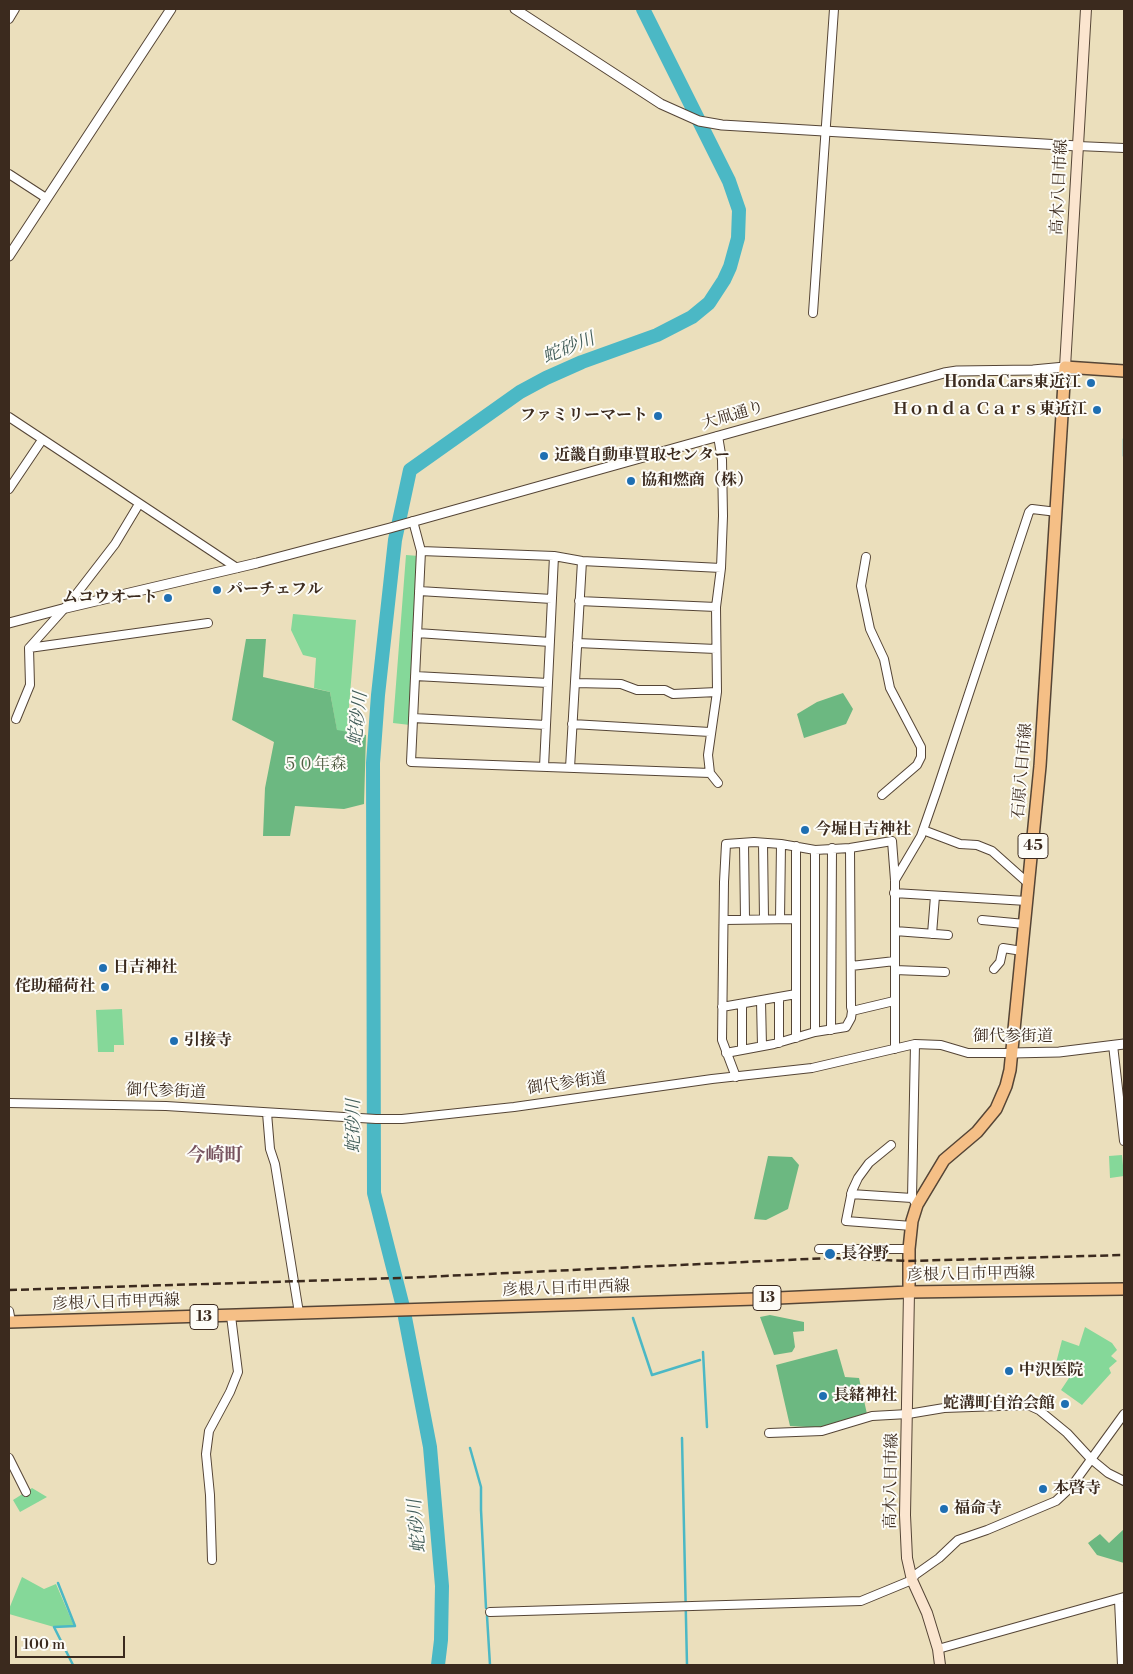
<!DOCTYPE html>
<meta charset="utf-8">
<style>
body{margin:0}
#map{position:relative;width:1133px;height:1674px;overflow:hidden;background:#ebdfbc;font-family:"Libre Bodoni",serif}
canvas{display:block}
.frame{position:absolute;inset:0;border:10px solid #3b2a1e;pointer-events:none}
.scale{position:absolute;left:15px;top:1636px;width:110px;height:22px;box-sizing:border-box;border:2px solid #3b2a1e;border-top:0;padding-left:6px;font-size:15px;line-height:18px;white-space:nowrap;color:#3b2a1e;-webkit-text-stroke:4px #fdfcf7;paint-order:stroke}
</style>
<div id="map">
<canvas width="1133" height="1674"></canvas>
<div class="frame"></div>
<div class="scale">100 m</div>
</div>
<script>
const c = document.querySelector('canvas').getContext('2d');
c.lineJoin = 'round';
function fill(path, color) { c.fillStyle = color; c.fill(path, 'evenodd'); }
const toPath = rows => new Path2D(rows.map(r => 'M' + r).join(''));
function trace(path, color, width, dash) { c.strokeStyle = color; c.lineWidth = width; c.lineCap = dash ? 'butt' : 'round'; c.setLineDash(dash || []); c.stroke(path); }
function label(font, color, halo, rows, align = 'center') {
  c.font = font + ' "Libre Bodoni","Noto Serif JP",serif'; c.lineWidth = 4; c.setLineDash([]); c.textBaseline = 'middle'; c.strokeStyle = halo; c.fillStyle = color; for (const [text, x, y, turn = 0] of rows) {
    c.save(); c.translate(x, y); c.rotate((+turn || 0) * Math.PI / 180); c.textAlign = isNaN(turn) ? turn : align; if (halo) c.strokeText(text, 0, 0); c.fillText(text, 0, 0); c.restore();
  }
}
const green = toPath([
 [406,555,419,556,410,725,393,723],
 [293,614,356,620,347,732,337,731,330,692,314,688,316,658,303,655,291,630],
 [122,1009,124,1045,114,1045,114,1052,98,1052,96,1010],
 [1122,1155,1124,1176,1110,1178,1109,1156],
 [1085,1327,1112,1343,1117,1350,1111,1356,1117,1361,1109,1368,1111,1373,1082,1405,1061,1390,1069,1378,1072,1369,1060,1366,1058,1369,1055,1367,1062,1340,1079,1346],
 [32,1488,47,1497,20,1512,13,1500],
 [22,1577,44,1589,56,1584,74,1626,54,1627,9,1614,9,1609]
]);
const forest = toPath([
 [246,639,266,639,263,677,330,692,337,730,366,735,364,804,344,809,295,806,290,836,263,836,265,788,274,742,232,720],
 [843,693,853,709,846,724,804,738,797,714,817,702],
 [768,1156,792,1157,799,1165,788,1209,766,1220,754,1219],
 [770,1315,804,1322,804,1331,793,1332,795,1347,792,1352,774,1355,760,1317],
 [837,1349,845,1377,859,1378,867,1414,823,1428,790,1426,776,1365],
 [1124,1529,1124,1563,1097,1555,1088,1543,1100,1534,1109,1543]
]);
const stream = toPath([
 [1124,439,1124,456],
 [633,1318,652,1375,700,1360],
 [703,1352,707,1427],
 [682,1438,687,1665],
 [470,1448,481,1487,481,1510,486,1608],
 [58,1583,75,1626,54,1627,73,1665],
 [487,1616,490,1665]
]);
const river = toPath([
 [438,1665,441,1640,442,1586,430,1447,403,1307,374,1193,373,763,378,695,395,540,410,470,520,392,546,378,582,362,657,335,692,317,709,303,724,280,730,267,738,238,739,210,729,181,643,9]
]);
const minor = toPath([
 [9,19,15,9],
 [1078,146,1124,148],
 [9,174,46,198],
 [813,313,834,9],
 [9,417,237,568],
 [9,489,42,440],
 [413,521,421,551,411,762,710,773,718,783],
 [421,551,554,556,582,561,721,568],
 [866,557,861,586,870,629,884,659,890,688,921,747,921,757,917,765,882,795],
 [419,591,552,599],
 [579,601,716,607],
 [417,633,550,642],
 [577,643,716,649],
 [29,648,208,623],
 [415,676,548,683],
 [575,683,621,684,637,690,665,690,673,694,717,692],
 [413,718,546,725],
 [16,719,30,685,29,648,71,601,115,544,139,504],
 [572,724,710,732],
 [544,767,554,556],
 [570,768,582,561],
 [710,773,708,755,717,692,716,607,721,568,723,516,722,460,718,436],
 [923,830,960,844,977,845,992,851,1029,884],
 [744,843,745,919],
 [763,843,764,919],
 [796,846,796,1038],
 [850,848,851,1007,852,1011],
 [815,850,815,1032],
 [895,880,921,836,937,790,1029,512,1032,509,1057,512],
 [894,893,1027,901],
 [780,919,781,844],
 [724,920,796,919],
 [982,920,1025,924],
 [895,931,948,935],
 [932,934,935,896],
 [851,966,895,961],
 [994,969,1000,962,1003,948,1022,951],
 [895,970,945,972],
 [779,997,779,1043],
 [761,1001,762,1046],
 [722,1007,796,994],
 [831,1030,832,848],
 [915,1044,912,1198,917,1205],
 [1113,1045,1124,1141],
 [742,1049,742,1004],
 [726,1053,774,1044,815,1032,846,1027,851,1018,852,1011,894,1001],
 [736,1077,722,1040,724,882,726,844,754,842,781,844,815,850,850,848,892,841,895,880,895,1049],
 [9,1103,166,1106,376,1119,402,1119,514,1107,712,1079,812,1068,915,1044,941,1045,968,1053,1011,1053],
 [267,1113,270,1149,275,1164,299,1313],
 [891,1145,869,1163,858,1178,852,1191,846,1221,912,1226],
 [851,1194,912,1198],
 [819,1249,909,1249],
 [9,1311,11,1322],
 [769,1433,822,1431,872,1416,908,1414,944,1408,1028,1405,1039,1410,1067,1433,1091,1459,1108,1473,1124,1481],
 [9,1458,26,1492],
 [212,1560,210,1495,206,1454,209,1431,230,1392,238,1372,231,1316],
 [1119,1600,1122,1665],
 [490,1612,861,1601,912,1580,915,1575,939,1558,958,1540,987,1530,1056,1501,1071,1487,1124,1414],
 [938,1649,1124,1597]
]);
const tertiary = toPath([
 [515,9,661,104,699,121,722,125,1078,146],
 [9,256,171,9],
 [9,623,66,608,257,563,390,528,944,373,957,371,1033,370,1065,367],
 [1011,1053,1059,1052,1124,1044]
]);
const secondary = toPath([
 [1065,367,1086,9],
 [909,1292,905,1515,907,1558,912,1580,927,1613,938,1649,940,1665]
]);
const primary = toPath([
 [909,1292,909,1249,912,1221,917,1205,944,1160,977,1132,996,1109,1006,1086,1010,1070,1040,766,1065,367,1124,371],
 [9,1322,756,1299,909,1292,1124,1289]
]);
const rail = toPath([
 [9,1290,401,1278,829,1258,908,1261,1124,1255]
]);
const markers = [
 [1091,383,5,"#1f6fb2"],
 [1097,410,5,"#1f6fb2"],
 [658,416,5,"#1f6fb2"],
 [544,456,5,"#1f6fb2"],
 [631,481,5,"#1f6fb2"],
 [217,590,5,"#1f6fb2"],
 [168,598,5,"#1f6fb2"],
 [805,830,5,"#1f6fb2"],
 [103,968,5,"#1f6fb2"],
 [105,987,5,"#1f6fb2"],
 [174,1041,5,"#1f6fb2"],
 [830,1254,6,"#1f6fb2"],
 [1009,1371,5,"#1f6fb2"],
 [823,1396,5,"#1f6fb2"],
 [1065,1404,5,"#1f6fb2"],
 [1043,1489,5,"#1f6fb2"],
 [944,1509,5,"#1f6fb2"]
];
const shields = [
 [1033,846,30],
 [767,1298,28],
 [204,1317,28]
];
const shieldNames = [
 ["45",1033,846],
 ["13",767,1298],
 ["13",204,1317]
];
const streetNames = [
 ["高木八日市線",1060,187,-87],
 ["大凧通り",733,416,-16],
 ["石原八日市線",1023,771,-85],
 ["御代参街道",1013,1037],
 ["御代参街道",567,1084,-8],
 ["御代参街道",166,1092,2],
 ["彦根八日市甲西線",971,1275,-1],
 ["彦根八日市甲西線",566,1289,-2],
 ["彦根八日市甲西線",116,1303,-2],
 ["高木八日市線",892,1481,-89]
];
const poiNames = [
 ["Honda Cars東近江",1081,383,"right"],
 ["Ｈｏｎｄａ Ｃａｒｓ東近江",1087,410,"right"],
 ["ファミリーマート",648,416,"right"],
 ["近畿自動車買取センター",554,456],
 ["協和燃商（株）",641,481],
 ["パーチェフル",227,590],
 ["ムコウオート",158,598,"right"],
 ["今堀日吉神社",815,830],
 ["日吉神社",113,968],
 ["侘助稲荷社",95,987,"right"],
 ["引接寺",184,1041],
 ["長谷野",841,1254],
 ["中沢医院",1019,1371],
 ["長緒神社",833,1396],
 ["蛇溝町自治会館",1055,1404,"right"],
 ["本啓寺",1053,1489],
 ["福命寺",954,1509]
];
const parkNames = [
 ["５０年森",314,765]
];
const waterNames = [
 ["蛇砂川",569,349,-22],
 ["蛇砂川",359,719,-84],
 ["蛇砂川",355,1126,-90],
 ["蛇砂川",418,1526,-95]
];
const quarterNames = [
 ["今崎町",215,1156]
];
fill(green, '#85d899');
fill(forest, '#6cb881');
trace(stream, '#4bb8c5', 2.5);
trace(river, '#4bb8c5', 14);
trace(minor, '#554536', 10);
trace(tertiary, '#554536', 11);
trace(secondary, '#554536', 12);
trace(primary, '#554536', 14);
trace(minor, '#fff', 8);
trace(tertiary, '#fff', 9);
trace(secondary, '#fbe5cf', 10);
trace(primary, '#f5bf86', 11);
trace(rail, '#3b2a1e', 2.5, [8, 4]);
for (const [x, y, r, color] of markers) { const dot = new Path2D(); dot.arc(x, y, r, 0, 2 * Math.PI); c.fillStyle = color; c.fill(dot); trace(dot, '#fdfcf7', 2); }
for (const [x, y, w] of shields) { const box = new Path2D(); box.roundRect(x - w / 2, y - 12.5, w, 25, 4); c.fillStyle = '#fdfcf7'; c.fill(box); trace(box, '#3b2a1e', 1); }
label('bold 15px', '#3b2a1e', null, shieldNames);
label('16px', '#3b2a1e', '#fdfcf7', streetNames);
label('bold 16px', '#3b2a1e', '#fdfcf7', poiNames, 'left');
label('16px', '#515e43', '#fdfcf7', parkNames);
label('italic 18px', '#415c58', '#fdfcf7', waterNames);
label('bold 19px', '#77545f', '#fdfcf7', quarterNames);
</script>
